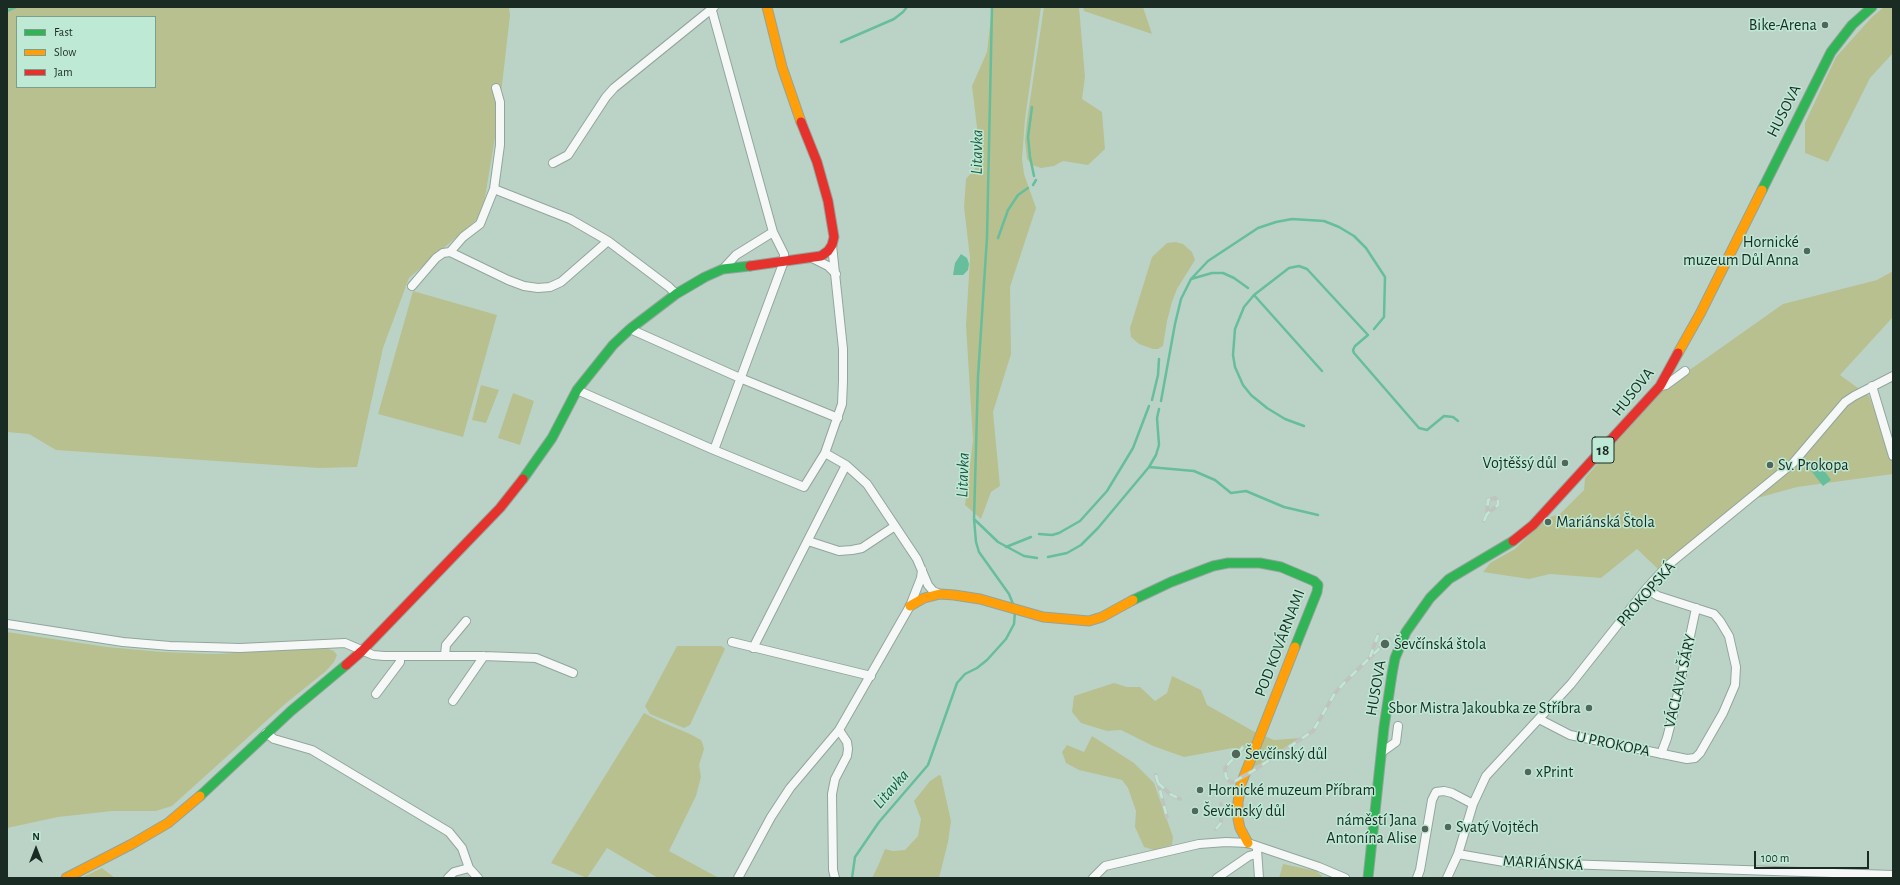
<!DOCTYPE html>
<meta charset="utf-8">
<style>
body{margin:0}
#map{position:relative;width:1900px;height:885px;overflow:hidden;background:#bbd3c7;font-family:"Alegreya Sans",sans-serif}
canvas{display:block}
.frame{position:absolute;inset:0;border:8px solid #1a2b23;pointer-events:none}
.legend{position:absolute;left:16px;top:16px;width:140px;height:72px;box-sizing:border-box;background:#beead5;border:1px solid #7c9e8e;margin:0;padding:5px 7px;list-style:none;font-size:12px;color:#1a2b23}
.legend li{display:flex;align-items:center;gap:8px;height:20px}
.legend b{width:20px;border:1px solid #7c9e8e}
.north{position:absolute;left:16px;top:829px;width:40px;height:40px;-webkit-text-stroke:3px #beead5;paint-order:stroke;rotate:0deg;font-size:11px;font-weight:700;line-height:16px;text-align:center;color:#1a2b23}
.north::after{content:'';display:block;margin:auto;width:14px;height:18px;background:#1a2b23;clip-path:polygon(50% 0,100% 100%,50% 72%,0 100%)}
.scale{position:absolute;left:1754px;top:851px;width:115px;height:18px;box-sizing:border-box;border:2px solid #1a2b23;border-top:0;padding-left:5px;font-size:12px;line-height:14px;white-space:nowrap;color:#1a2b23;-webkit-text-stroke:3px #beead5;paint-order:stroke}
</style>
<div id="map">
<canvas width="1900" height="885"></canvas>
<div class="frame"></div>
<ul class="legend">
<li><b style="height:5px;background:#30b455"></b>Fast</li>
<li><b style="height:5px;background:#ff9f0a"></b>Slow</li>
<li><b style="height:5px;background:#e5322d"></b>Jam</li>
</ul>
<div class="north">N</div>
<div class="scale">100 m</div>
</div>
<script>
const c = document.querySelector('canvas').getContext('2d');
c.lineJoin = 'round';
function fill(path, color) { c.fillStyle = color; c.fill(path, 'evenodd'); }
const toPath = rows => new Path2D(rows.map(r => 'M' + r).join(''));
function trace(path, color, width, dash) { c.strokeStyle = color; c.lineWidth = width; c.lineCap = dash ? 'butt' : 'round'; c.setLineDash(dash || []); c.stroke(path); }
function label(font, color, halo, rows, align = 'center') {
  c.font = font + ' "Alegreya Sans",sans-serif'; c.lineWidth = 3; c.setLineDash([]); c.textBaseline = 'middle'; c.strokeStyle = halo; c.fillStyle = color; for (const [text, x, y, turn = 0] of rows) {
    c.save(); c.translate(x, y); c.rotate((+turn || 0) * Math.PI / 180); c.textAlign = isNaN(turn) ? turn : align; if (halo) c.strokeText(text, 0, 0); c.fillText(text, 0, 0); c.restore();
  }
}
const green = toPath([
 [7,7,509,7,510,15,498,120,482,215,409,278,383,348,357,467,319,468,56,450,29,434,7,432],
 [17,17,155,17,155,87,17,87],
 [992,7,1041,7,1025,119,1022,159,1024,174,1036,208,1010,287,1011,354,993,412,1000,486,991,492,981,519,965,505,973,440,966,325,970,258,964,207,966,179,981,161,972,86,987,52],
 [1044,7,1079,7,1085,77,1082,99,1102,112,1105,149,1088,165,1063,161,1054,166,1041,168,1032,165,1027,159,1025,141,1027,120],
 [1083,7,1143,7,1152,34,1084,11],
 [1884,7,1893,7,1893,53,1870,78,1828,162,1805,153,1805,123,1836,57,1872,17],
 [1176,242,1183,244,1192,252,1195,260,1177,289,1172,302,1167,321,1163,346,1158,349,1153,349,1139,344,1131,337,1130,328,1152,257,1167,243],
 [1893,271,1893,317,1840,375,1869,396,1893,458,1893,474,1797,487,1750,500,1658,569,1637,549,1601,578,1550,574,1529,579,1483,572,1490,563,1515,549,1537,527,1550,517,1560,514,1584,490,1585,478,1664,388,1783,304,1877,280],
 [413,291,497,315,463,437,378,414],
 [481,385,499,390,486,423,472,420],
 [513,393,534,401,520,445,498,438],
 [7,632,107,647,162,652,216,654,326,648,334,651,337,655,334,662,326,671,285,704,172,806,156,811,112,811,58,817,7,828],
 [677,646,722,646,725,649,690,725,684,728,650,714,645,706],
 [1172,676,1201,690,1207,705,1253,731,1274,740,1301,738,1271,758,1247,771,1247,751,1233,748,1184,757,1153,746,1121,730,1107,731,1081,723,1072,712,1074,696,1114,683,1127,687,1140,687,1155,701,1167,693],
 [644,713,664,723,690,734,701,740,703,745,704,749,699,765,701,777,696,796,669,851,719,878,658,878,607,848,587,878,551,863],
 [1092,736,1134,763,1154,783,1173,837,1172,845,1154,850,1144,847,1135,827,1136,811,1128,788,1122,780,1079,770,1066,763,1062,752,1067,745,1084,752],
 [939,775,941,776,951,821,948,842,939,878,872,878,878,866,885,849,893,851,905,850,918,836,921,819,914,801,930,781],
 [1283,864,1316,871,1322,876,1322,878,1279,878],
 [102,868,115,878,82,878,85,876]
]);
const water = toPath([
 [961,254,967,258,969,264,968,270,963,275,953,275,955,263],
 [1818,462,1831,480,1823,486,1809,468]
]);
const stream = toPath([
 [992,7,987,237,978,377,974,519,976,542,979,552,1009,594,1013,604],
 [7,11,16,7],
 [841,42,894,19,903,12,907,7],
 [1032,107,1028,137,1030,157,1034,176],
 [1033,185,1036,180],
 [998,238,1008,210,1018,195,1028,188],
 [1191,279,1208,261,1258,228,1276,222,1292,219,1324,221,1339,227,1354,236,1366,248,1385,277,1384,317,1374,329],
 [1254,295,1322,371],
 [1152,400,1158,375,1159,359],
 [1161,401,1175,324,1181,299,1191,279,1212,273,1223,273,1234,278,1248,288],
 [1304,426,1285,419,1267,408,1251,395,1243,385,1235,367,1233,355,1235,329,1244,307,1254,295,1289,268,1299,266,1307,269,1368,335,1355,346,1353,350,1354,353,1419,428,1427,430,1444,416,1453,417,1458,421],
 [1149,467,1194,471,1215,480,1231,493,1246,491,1284,507,1318,515],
 [974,519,998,542,1024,556,1037,558],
 [1039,534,1052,535,1059,533,1080,521,1107,491,1133,448,1149,406],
 [1006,547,1031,537],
 [1048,557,1067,553,1081,545,1098,528,1149,467,1156,455,1159,445,1157,418,1159,409],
 [852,878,855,857,879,822,928,765,957,683,965,674,977,668,987,660,1006,639,1014,624,1015,612]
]);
const street = toPath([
 [711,7,773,232,784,254,784,261,714,450,804,487,825,453],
 [553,163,568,155,606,97,614,88,714,7],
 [494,189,500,145,500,102,496,88],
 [832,245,843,349,843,381,842,404,825,453,846,465,867,484,917,559,928,585,933,591,940,594],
 [450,252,508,280,524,286,538,288,550,287,561,282,608,241],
 [812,258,828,266,836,274],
 [723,269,736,255,773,232],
 [412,286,436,258,443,253,450,252,463,237,480,224,494,189,570,219,608,241,669,287,676,294],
 [630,329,740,378,838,418],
 [1661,386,1666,385,1685,371],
 [1872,386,1893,456],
 [577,390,714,450],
 [808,541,839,551,852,550,862,548,895,526],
 [7,624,123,642,170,646,240,648,345,643,373,655,384,656,484,656,536,658,573,673],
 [732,642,871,676],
 [753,648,846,465],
 [445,655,446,645,466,621],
 [376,694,400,662,400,656],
 [453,701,484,656],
 [1539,719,1570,735,1687,759,1695,758,1700,753,1723,713,1735,685,1736,667,1729,636,1720,621,1714,614,1658,596,1646,589],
 [266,733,274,739,312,750,449,832,462,848,469,868,478,878],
 [1382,752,1396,742,1398,726],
 [1661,754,1667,738,1675,707,1696,608],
 [1257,850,1259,878],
 [1458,854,1504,862,1893,875],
 [448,878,454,872,469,868],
 [738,878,771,817,790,788,839,730,910,606,921,578,922,570],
 [835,878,833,870,832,794,835,779,847,756,848,749,847,742,839,730],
 [1093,878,1105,866,1199,844,1226,842,1248,843,1319,867,1345,878],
 [1217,878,1249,856,1256,854],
 [1417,878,1420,870,1432,800,1436,792,1444,791,1452,793,1473,804],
 [1447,878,1458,854,1473,804,1486,776,1571,684,1646,589,1667,566,1793,463,1845,402,1854,396,1893,376]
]);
const fast = toPath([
 [1762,190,1831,52,1852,25,1872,7],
 [523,479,552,438,577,390,613,345,630,329,676,294,705,277,723,269,750,266],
 [1133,600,1171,582,1213,566,1228,563,1260,563,1281,567,1314,581,1318,585,1317,592,1295,647],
 [200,796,291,711,346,665],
 [1368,878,1384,727,1392,674,1395,658,1406,632,1430,598,1449,579,1513,541]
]);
const slow = toPath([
 [767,7,782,67,801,122],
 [1678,353,1700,314,1762,190],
 [910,606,924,598,940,594,954,595,980,599,1043,617,1089,621,1102,617,1133,600],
 [1248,843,1240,828,1238,819,1238,802,1241,784,1295,647],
 [66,878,132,844,168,823,200,796]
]);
const jam = toPath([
 [750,266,821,256,828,251,832,245,834,237,828,201,817,162,801,122],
 [1513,541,1533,525,1660,386,1678,353],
 [346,665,362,651,500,508,523,479]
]);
const rail = toPath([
 [1484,521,1487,514,1488,500,1495,498,1498,501,1498,505,1487,514],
 [1370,657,1378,635],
 [1243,747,1225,768,1226,777,1230,782,1233,782,1253,771,1313,731,1335,693,1345,682,1389,639],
 [1156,775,1167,817],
 [1158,783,1170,794,1180,799],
 [1216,829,1221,823,1221,804]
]);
const markers = [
 [1825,25,4,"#52665c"],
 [1807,251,4,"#52665c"],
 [1565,463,4,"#52665c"],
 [1770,465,4,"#52665c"],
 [1548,522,4,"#52665c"],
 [1385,644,5,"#52665c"],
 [1589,708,4,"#52665c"],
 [1236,754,5,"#52665c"],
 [1528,772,4,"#52665c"],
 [1200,790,4,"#52665c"],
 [1195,811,4,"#52665c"],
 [1448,827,4,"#52665c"],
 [1425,829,4,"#52665c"]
];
const shields = [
 [1603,450,22]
];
const shieldNames = [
 ["18",1603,450]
];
const poiNames = [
 ["Bike-Arena",1817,25,"right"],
 ["Hornické",1799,242,"right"],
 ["muzeum Důl Anna",1799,260,"right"],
 ["Vojtěšsý důl",1557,463,"right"],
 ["Sv. Prokopa",1778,465],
 ["Mariánská Štola",1556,522],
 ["Ševčínská štola",1394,644],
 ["Sbor Mistra Jakoubka ze Stříbra",1581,708,"right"],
 ["Ševčínský důl",1245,754],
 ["xPrint",1536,772],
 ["Hornické muzeum Příbram",1208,790],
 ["Ševčinský důl",1203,811],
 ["náměstí Jana",1417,820,"right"],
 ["Antonína Alise",1417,838,"right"],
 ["Svatý Vojtěch",1456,827]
];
const streetNames = [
 ["HUSOVA",1784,111,-63],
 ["HUSOVA",1633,392,-51],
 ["PROKOPSKÁ",1646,594,-49],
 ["POD KOVÁRNAMI",1280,643,-69],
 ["VÁCLAVA ŠÁRY",1680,681,-77],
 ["HUSOVA",1376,688,-80],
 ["U PROKOPA",1613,744,12],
 ["MARIÁNSKÁ",1543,863,3]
];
const waterNames = [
 ["Litavka",977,152,-89],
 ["Litavka",963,475,-88],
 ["Litavka",891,789,-49]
];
fill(green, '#b8c08f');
fill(water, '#66be9c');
trace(stream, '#66be9c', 2.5);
trace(street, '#92a59c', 10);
trace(fast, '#92a59c', 11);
trace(slow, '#92a59c', 11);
trace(jam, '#92a59c', 11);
trace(street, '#f5f8f7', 8);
trace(fast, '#30b455', 9);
trace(slow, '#ff9f0a', 9);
trace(jam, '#e5322d', 9);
trace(rail, '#bec5c1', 4);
trace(rail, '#beead5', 2.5, [8]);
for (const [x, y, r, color] of markers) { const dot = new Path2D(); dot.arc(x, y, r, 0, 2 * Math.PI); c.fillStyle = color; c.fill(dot); trace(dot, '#beead5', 1.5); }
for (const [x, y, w] of shields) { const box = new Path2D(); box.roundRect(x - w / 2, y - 13, w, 26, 3); c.fillStyle = '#beead5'; c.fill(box); trace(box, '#1a2b23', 1); }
label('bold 15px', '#1a2b23', null, shieldNames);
label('16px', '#1a2b23', '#beead5', poiNames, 'left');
label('16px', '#1a2b23', '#beead5', streetNames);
label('italic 17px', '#1d5a43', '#beead5', waterNames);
</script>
